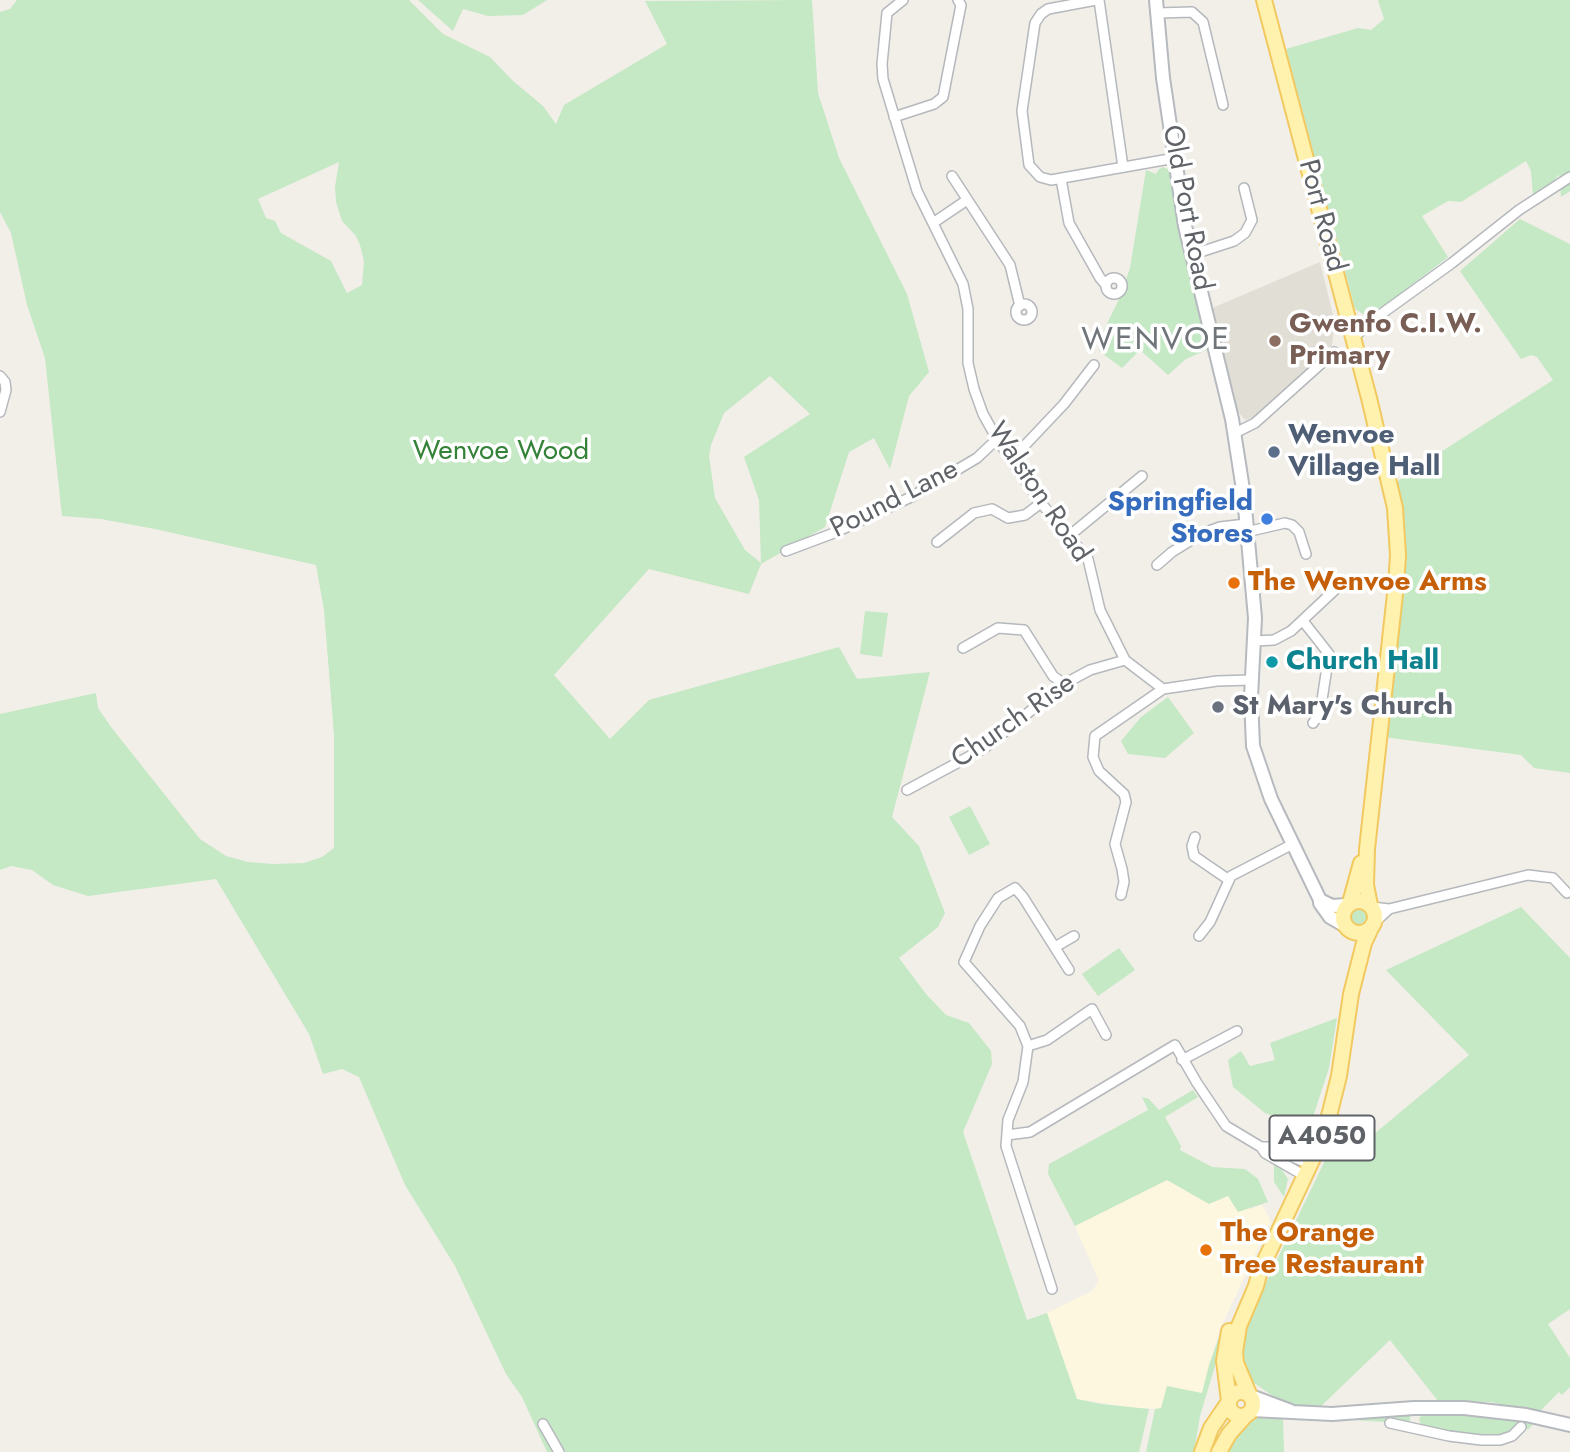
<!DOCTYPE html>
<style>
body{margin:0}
canvas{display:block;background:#f1efe8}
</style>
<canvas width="1570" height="1452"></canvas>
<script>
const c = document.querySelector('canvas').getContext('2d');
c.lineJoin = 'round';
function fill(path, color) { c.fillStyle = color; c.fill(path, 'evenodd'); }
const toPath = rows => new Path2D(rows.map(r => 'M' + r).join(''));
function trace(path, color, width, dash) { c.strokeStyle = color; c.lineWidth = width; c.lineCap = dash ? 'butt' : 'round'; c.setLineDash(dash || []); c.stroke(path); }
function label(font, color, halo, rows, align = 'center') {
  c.font = font + ' Jost,sans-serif'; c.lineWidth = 7; c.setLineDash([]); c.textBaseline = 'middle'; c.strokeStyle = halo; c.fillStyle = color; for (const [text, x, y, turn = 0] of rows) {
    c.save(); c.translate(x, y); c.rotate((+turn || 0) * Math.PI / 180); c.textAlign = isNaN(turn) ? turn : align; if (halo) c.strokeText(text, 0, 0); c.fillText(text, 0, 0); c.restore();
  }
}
const commercial = toPath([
 [1167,1180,1209,1204,1228,1195,1251,1209,1262,1205,1271,1221,1220,1329,1202,1393,1161,1409,1134,1408,1077,1399,1047,1313,1092,1291,1099,1281,1075,1226]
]);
const education = toPath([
 [1320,262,1335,323,1332,345,1328,352,1256,416,1245,420,1235,408,1210,309]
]);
const green = toPath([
 [17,0,409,0,443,34,490,57,513,81,543,106,556,124,564,105,667,44,645,1,812,0,818,93,839,158,907,294,929,372,909,396,890,469,874,438,849,452,825,527,761,564,749,594,649,569,554,675,610,739,649,700,839,647,857,679,930,672,892,817,919,846,945,913,938,927,899,958,926,994,946,1015,969,1023,991,1051,992,1064,963,1132,1027,1320,1047,1313,1077,1399,1101,1404,1149,1409,1139,1452,547,1452,522,1397,506,1374,455,1266,405,1185,359,1077,342,1069,323,1074,309,1034,216,879,88,896,53,885,32,870,11,866,0,870,0,714,96,693,98,708,111,727,200,839,226,856,248,862,273,864,304,863,322,857,334,848,334,735,324,610,316,565,155,529,101,519,62,516,45,358,27,305,11,233,0,212,0,12,10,9],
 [339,162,335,187,336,202,342,221,356,236,360,245,364,261,362,285,347,293,331,261,281,233,275,221,266,218,258,199],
 [770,376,810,414,744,457,759,500,761,563,745,550,715,498,709,456,711,445,724,413],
 [418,0,547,0,523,15,488,16,463,9,453,31],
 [1378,0,1570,0,1570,191,1561,197,1559,174,1552,185,1533,196,1531,171,1526,161,1461,202,1448,201,1422,216,1448,257,1391,301,1366,316,1355,309,1286,49,1358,28,1371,30,1384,19],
 [1163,167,1172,171,1209,349,1186,359,1168,375,1140,350,1122,368,1099,351,1105,328,1120,297,1130,268,1146,170,1156,174,1159,169],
 [1520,219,1570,244,1570,773,1534,768,1521,755,1376,736,1392,596,1385,492,1408,473,1553,380,1537,357,1531,355,1521,359,1460,271],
 [865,611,888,613,882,657,860,654],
 [1168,697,1194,733,1165,758,1128,754,1121,741,1141,717],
 [970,806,990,844,969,855,949,817],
 '1349 916a10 10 0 1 1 20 0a10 10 0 1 1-20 0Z',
 [1521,907,1570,958,1570,1309,1548,1324,1570,1358,1570,1387,1562,1395,1559,1392,1538,1413,1491,1402,1438,1401,1390,1340,1317,1410,1298,1410,1279,1400,1254,1383,1244,1363,1244,1335,1247,1322,1333,1144,1339,1126,1368,1139,1469,1055,1386,970],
 [1119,948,1135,970,1098,996,1082,974],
 [1337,1018,1329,1068,1309,1129,1302,1129,1265,1113,1233,1087,1228,1060,1241,1051,1250,1066,1275,1060,1270,1043],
 [1193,1090,1198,1097,1165,1117,1181,1146,1180,1150,1212,1167,1245,1169,1258,1179,1268,1202,1238,1212,1228,1196,1209,1204,1167,1180,1075,1226,1048,1174,1049,1164,1148,1110,1142,1097,1149,1099,1159,1110],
 [1304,1134,1312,1134,1303,1150,1289,1151,1282,1149,1286,1142],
 [1274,1164,1280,1167,1288,1179,1284,1197,1274,1182],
 [1224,1323,1215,1366,1200,1416,1194,1452,1146,1452,1155,1409,1161,1408,1167,1386,1202,1393,1209,1365],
 [1425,1413,1471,1414,1546,1424,1532,1425,1528,1430,1523,1423,1507,1436,1476,1437,1421,1426,1419,1418],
 [1408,1414,1410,1415,1410,1421,1405,1423,1387,1419,1385,1422,1353,1420],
 [1268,1415,1283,1418,1284,1452,1227,1452,1244,1425,1252,1419]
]);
const street = toPath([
 [903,0,887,13,882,64,883,79,917,191,963,284,968,309,968,363,974,389,983,414,997,439,1041,503,1088,559,1100,610,1125,660,1163,689,1217,681,1251,680],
 [1096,0,1048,9,1041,14,1035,23,1022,111,1029,165,1040,177,1051,180,1175,158],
 [1099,0,1123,167],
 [1157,13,1192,12,1203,22,1223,105],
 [894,117,934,104,943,97,961,5,958,0],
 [952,176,1010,265,1020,306],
 [1061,179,1069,223,1100,278,1106,285],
 [933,223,967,200],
 [1191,255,1234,241,1245,233,1252,220,1244,188],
 '1106 286a8 8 0 1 1 16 0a8 8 0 1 1-16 0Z',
 '1016 312a8 8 0 1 1 16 0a8 8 0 1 1-16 0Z',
 [1353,338,1373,320,1452,263,1519,210,1570,177],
 [0,376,5,382,6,390,0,412],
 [1235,433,1255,423,1334,352],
 [1011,460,1064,404,1094,365],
 [1246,532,1285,523,1292,525,1299,532,1306,554],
 [1069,536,1142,476],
 [937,542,974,513,992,509,1008,518,1025,515,1041,503],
 [786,551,834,533,911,497,977,458,997,439],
 [1157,565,1172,552,1201,534,1220,527,1246,524],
 [1303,621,1329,654,1320,713,1313,723],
 [1255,641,1274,640,1291,631,1339,586,1347,583],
 [963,648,998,628,1024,630,1053,676,1064,684],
 [907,790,983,749,1064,684,1090,670,1125,660],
 [1195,837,1192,846,1194,856,1229,880],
 [1121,895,1124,882,1122,869,1115,844,1126,802,1124,794,1099,771,1093,757,1095,736,1163,689],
 [1372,907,1389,909,1528,875,1553,878,1567,893],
 [1374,923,1389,909],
 [1199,936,1210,922,1231,876,1291,845],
 [1055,947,1074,936],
 [1028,1046,1047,1040,1092,1009,1106,1035],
 [1182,1060,1237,1031],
 [1007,1135,1030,1132,1175,1045,1197,1083,1226,1126,1261,1147,1268,1147,1310,1164],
 [1261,1147,1265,1153,1305,1176],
 [1052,1289,1006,1146,1008,1120,1023,1082,1028,1046,1020,1026,964,962,980,926,998,898,1015,888,1023,897,1069,970],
 [1390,1423,1449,1436,1481,1440,1500,1440,1512,1436,1521,1427],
 [543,1424,559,1452]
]);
const secondary = toPath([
 [1156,0,1163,78,1185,226,1232,419,1244,496,1255,618,1251,697,1253,746,1271,799,1320,900,1320,903,1330,917,1344,925],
 [1320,900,1332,906,1347,905],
 [1251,1396,1291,1411],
 [1252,1410,1332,1414,1414,1408,1464,1408,1526,1415,1570,1425]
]);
const primary = toPath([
 [1264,0,1369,398,1395,508,1398,555,1396,585,1367,849,1366,885,1370,905],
 '1343 917a16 16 0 1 1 32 0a16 16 0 1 1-32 0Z',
 [1350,903,1361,863],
 '1229 1404a12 12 0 1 1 24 0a12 12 0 1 1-24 0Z',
 [1249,1394,1236,1363,1235,1352,1239,1326,1256,1286,1260,1271,1315,1154,1328,1120,1339,1076,1351,994,1364,943,1372,926],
 [1229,1401,1224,1361,1229,1331],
 [1202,1452,1211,1428,1228,1403],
 [1219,1452,1229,1434,1245,1416]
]);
const markers = [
 [1275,341,7,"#8d6e63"],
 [1274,452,7,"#5c6f8a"],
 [1267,519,7,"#3f7fe0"],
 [1234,583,7,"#e8710a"],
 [1272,662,7,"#0f9aa8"],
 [1218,707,7,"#6b7280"],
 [1206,1250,7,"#e8710a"]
];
const shields = [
 [1322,1138,105]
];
const shieldNames = [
 ["A4050",1322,1138]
];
const streetNames = [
 ["Old Port Road",1186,208,79],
 ["Port Road",1321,216,75],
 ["Walston Road",1038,493,56],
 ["Pound Lane",895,500,-27],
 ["Church Rise",1014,722,-35]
];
const educationNames = [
 ["Gwenfo C.I.W.",1289,325],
 ["Primary",1289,357]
];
const serviceNames = [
 ["Wenvoe",1288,436],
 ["Village Hall",1288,468]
];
const parkNames = [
 ["Wenvoe Wood",501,452]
];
const shopNames = [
 ["Springfield",1253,503],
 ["Stores",1253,535]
];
const foodNames = [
 ["The Wenvoe Arms",1248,583],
 ["The Orange",1220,1234],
 ["Tree Restaurant",1220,1266]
];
const cultureNames = [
 ["Church Hall",1286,662]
];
const worshipNames = [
 ["St Mary's Church",1232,707]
];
const quarterNames = [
 ["WENVOE",1156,341]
];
fill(commercial, '#fef7e0');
fill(education, '#e1ded6');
fill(green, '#c5e8c5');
trace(street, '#b5b8bc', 12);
trace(secondary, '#b6babf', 16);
trace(primary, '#f2c960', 18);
trace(street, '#fff', 9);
trace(secondary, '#fff', 12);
trace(primary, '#fff2af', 14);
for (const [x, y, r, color] of markers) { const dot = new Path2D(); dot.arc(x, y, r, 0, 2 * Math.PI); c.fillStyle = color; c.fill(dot); trace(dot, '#fff', 2.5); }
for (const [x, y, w] of shields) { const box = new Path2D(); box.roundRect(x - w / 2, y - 22.5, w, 45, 5); c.fillStyle = '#fff'; c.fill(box); trace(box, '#5f6368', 2); }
label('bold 26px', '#5f6368', null, shieldNames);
label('28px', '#5f6368', '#fff', streetNames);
label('bold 28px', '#785e54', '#fff', educationNames, 'left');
label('bold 28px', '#4e5e75', '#fff', serviceNames, 'left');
label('28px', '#348238', '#fff', parkNames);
label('bold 28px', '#366cbe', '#fff', shopNames, 'right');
label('bold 28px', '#c56008', '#fff', foodNames, 'left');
label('bold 28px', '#0d838f', '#fff', cultureNames, 'left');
label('bold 28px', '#5b616d', '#fff', worshipNames, 'left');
c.letterSpacing = '2px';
label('32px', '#70757a', '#fff', quarterNames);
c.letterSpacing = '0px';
</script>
